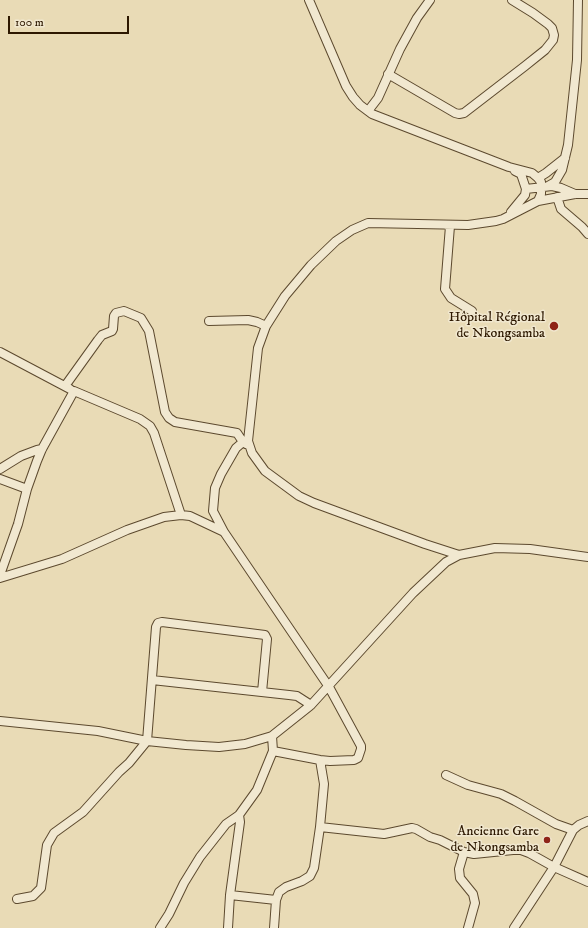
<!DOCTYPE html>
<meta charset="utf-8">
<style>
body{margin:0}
#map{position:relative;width:588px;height:928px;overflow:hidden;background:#e9dbb6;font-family:"IM FELL DW Pica",serif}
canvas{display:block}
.scale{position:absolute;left:8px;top:16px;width:121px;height:18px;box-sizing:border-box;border:2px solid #2d1800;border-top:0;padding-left:5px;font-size:12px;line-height:14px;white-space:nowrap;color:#2d1800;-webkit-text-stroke:3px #f1e8d0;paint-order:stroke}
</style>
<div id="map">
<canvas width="588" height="928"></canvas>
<div class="scale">100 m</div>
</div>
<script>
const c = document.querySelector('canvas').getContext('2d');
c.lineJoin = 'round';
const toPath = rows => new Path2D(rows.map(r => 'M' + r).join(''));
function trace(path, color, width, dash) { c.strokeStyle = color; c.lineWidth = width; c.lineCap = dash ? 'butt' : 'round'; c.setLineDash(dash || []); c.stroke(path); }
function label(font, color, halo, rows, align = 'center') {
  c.font = font + ' "IM FELL DW Pica",serif'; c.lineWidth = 3; c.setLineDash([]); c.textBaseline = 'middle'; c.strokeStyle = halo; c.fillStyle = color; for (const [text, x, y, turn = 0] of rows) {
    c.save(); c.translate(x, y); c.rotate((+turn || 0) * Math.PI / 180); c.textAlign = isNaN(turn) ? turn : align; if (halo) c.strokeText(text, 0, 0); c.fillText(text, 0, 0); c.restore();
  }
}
const minor = toPath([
 [309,0,346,86,353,97,360,105,372,114,509,167,532,173,538,178,541,182,541,194,538,201,503,219,496,221,468,225,368,223,352,230,336,241,311,265,285,296,266,326,258,348,248,441,252,453,265,471,299,496,314,503,425,544,459,555],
 [388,74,455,113,459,114,464,113,525,66,545,50,553,40,554,35,552,28,548,24,533,13,512,0],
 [368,111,378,98,400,49,417,18,430,0],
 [538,178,546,173,565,158],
 [548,186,555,182,562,170,568,145,577,60,578,0],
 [526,189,552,186,561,188,575,194],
 [557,197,561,209,582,227,588,234],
 [538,201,575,194,588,194],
 [511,212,525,195,526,189,521,174,515,171],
 [446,225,450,226,445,289,451,298,472,311],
 [209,321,248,320,257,322,266,326],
 [0,352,70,389],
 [65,386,98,340,102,335,112,331,113,329,114,316,116,313,124,311,141,318,149,331,165,412,169,418,175,422,237,433,243,442],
 [0,469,21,456,37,450,42,449],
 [0,479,27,489],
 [224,532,213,511,215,488,221,474,236,448,243,442,246,444],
 [0,575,18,524,27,489,37,461,42,449,74,391,140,419,150,426,154,433,181,515],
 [0,578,62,559,127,530,164,517,181,515,190,516,224,532,329,687,361,746,361,749,358,758,354,760,330,761,320,760,273,751],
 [152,680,289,695,297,696,311,705],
 [0,721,98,731,147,741,186,745,219,747,245,744,272,736,311,705,413,593,446,562,459,555,495,548,530,549,588,557],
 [446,775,468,785,501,794,515,801,556,824,573,830],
 [320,827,384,834,412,828,416,829,430,837,440,840,464,852,474,854,513,850,521,850,529,853,554,867,588,882],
 [464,852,459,869,460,878,473,894,475,903,468,928],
 [230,895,276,900],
 [17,899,33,896,41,888,47,845,54,833,83,812,119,772,129,763,147,741,156,627,158,623,162,622,265,635,267,639,262,692],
 [160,928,169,914,184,883,200,857,226,824,239,815,257,790,273,751,272,736],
 [228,928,230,895,240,822,239,815],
 [274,928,276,900,279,892,286,887,302,881,310,876,314,868,320,827,324,784,320,760],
 [514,928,554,867,573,830,579,825,588,821]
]);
const markers = [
 [554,326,5,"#8f2418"],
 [547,840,4,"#8f2418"]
];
const poiNames = [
 ["Hôpital Régional",545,318],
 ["de Nkongsamba",545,334],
 ["Ancienne Gare",539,832],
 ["de Nkongsamba",539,848]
];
trace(minor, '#5c492e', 10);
trace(minor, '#f1e8d0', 8);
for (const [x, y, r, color] of markers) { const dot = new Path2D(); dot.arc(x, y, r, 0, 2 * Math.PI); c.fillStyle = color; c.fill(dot); trace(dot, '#f1e8d0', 1.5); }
label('14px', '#2d1800', '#f1e8d0', poiNames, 'right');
</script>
